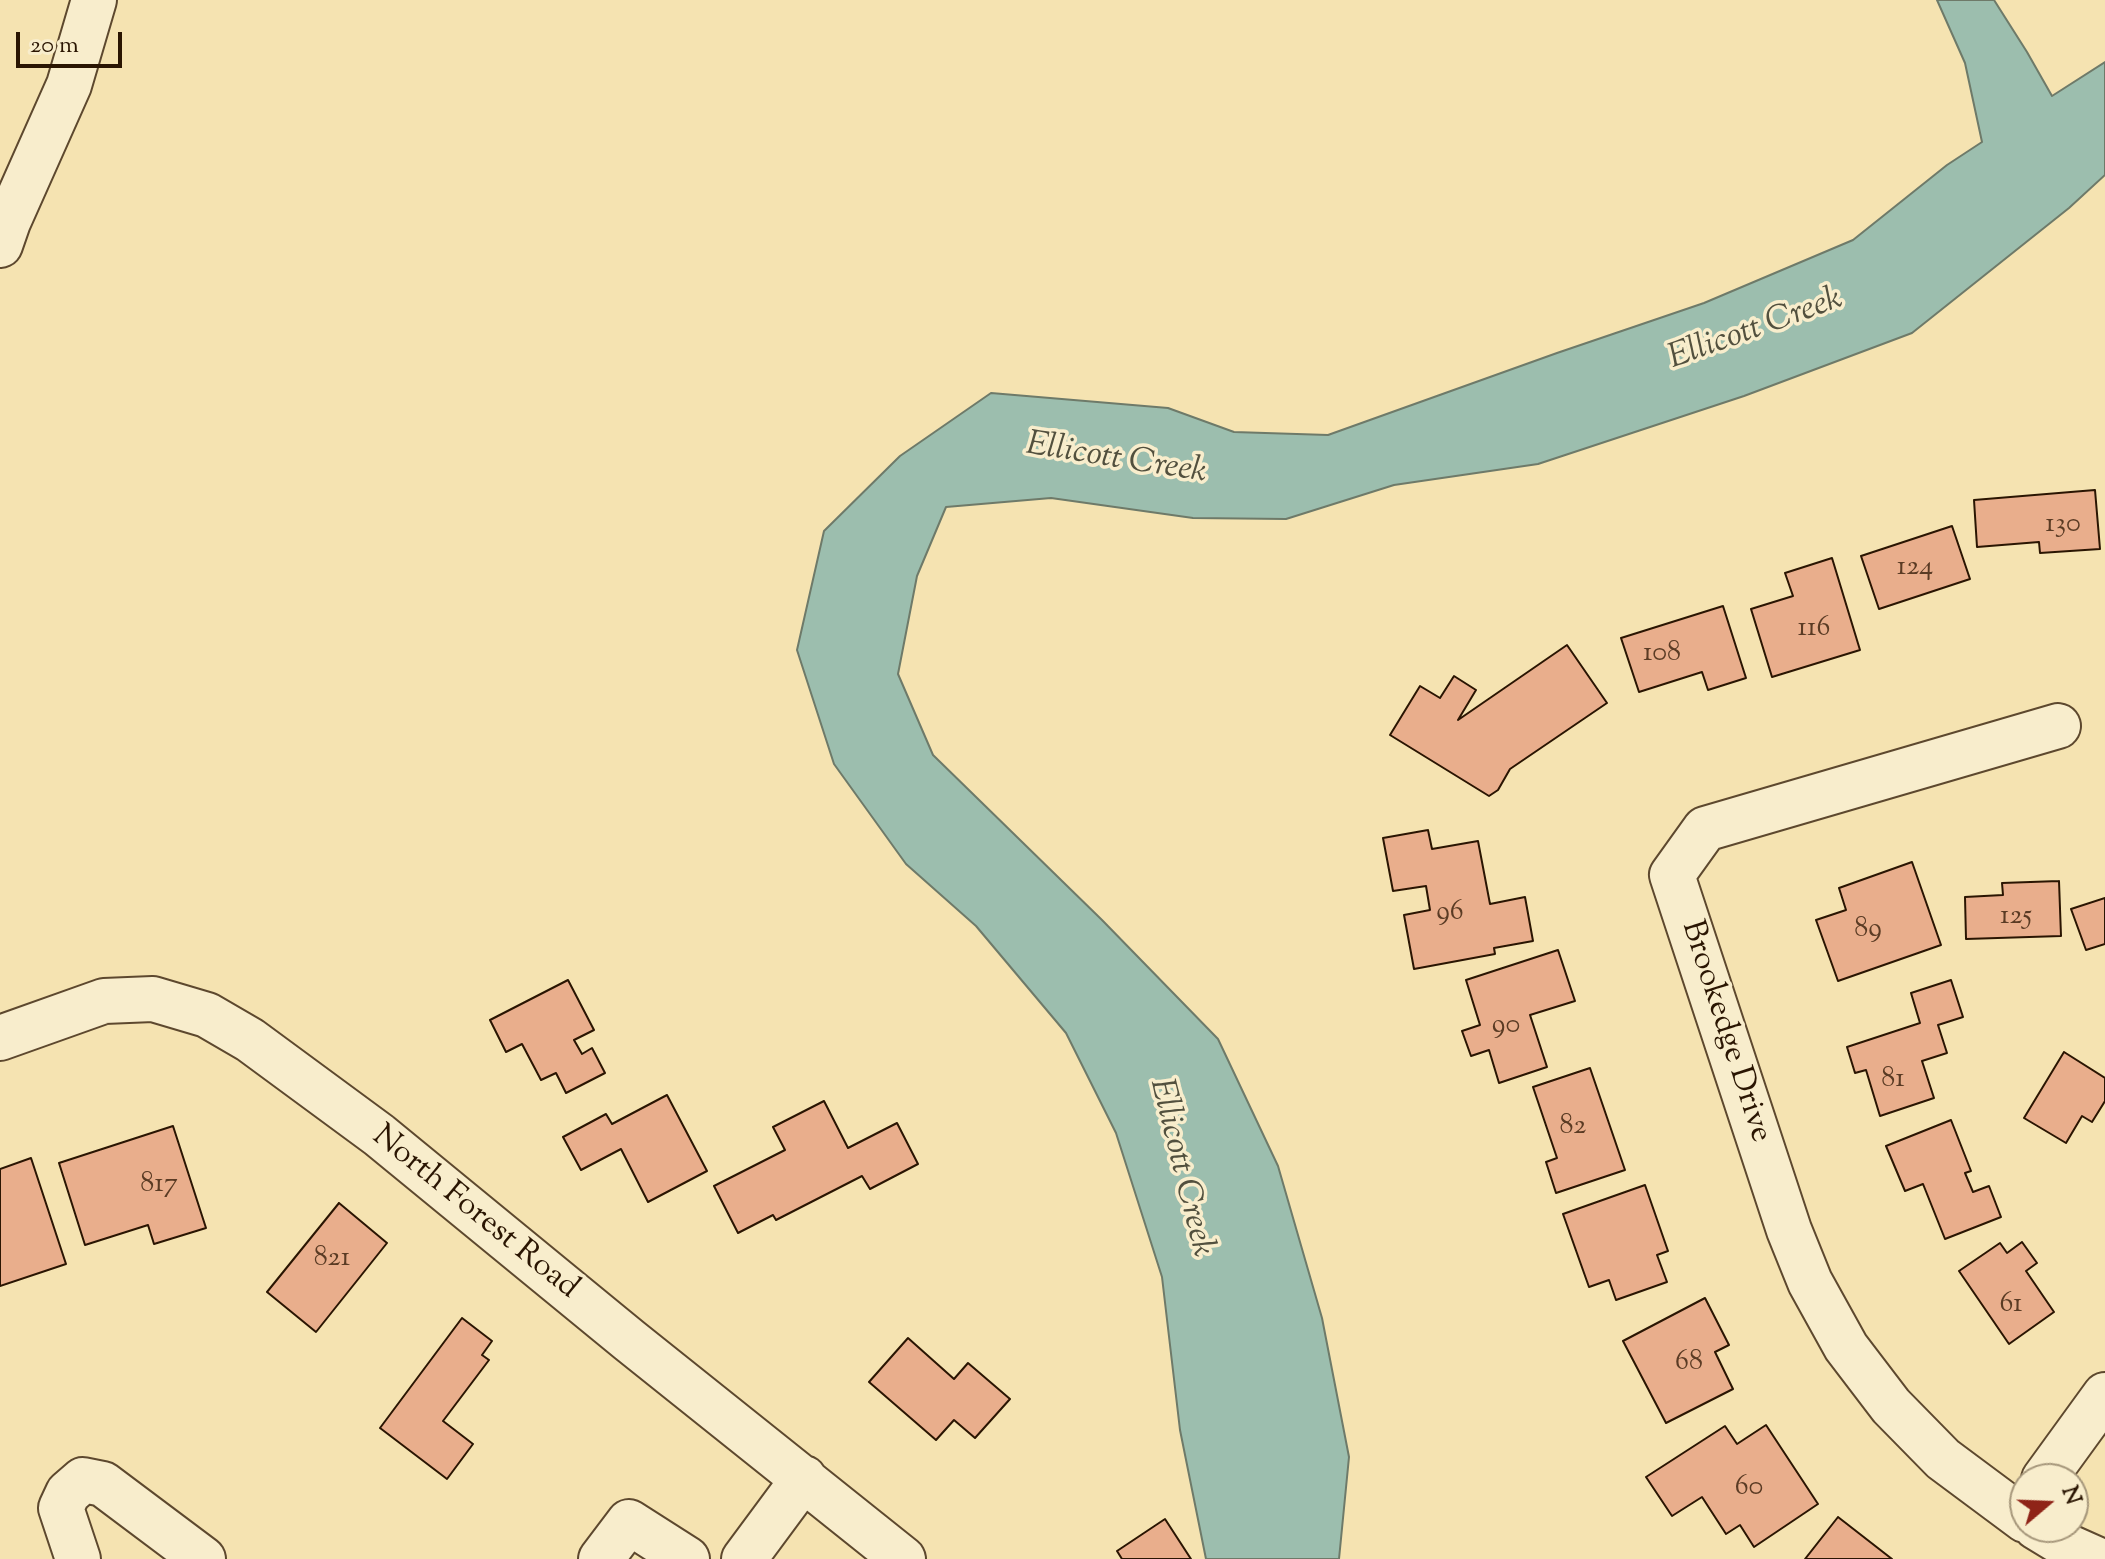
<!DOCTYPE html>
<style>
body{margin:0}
#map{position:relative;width:2105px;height:1559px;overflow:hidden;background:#f5e3b1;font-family:"Sorts Mill Goudy",serif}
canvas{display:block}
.north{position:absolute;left:2009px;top:1463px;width:80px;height:80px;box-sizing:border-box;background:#f8edcc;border:2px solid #a6977b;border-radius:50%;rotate:71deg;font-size:22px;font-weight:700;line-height:32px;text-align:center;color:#2a1502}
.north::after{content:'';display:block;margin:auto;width:28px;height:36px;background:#8f2418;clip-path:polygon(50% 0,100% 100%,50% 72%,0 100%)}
.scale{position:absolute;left:16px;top:32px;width:106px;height:36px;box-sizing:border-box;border:4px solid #2a1502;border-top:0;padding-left:10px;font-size:24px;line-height:28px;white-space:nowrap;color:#2a1502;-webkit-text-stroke:6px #f8edcc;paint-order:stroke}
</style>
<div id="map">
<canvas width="2105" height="1559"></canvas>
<div class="north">N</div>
<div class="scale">20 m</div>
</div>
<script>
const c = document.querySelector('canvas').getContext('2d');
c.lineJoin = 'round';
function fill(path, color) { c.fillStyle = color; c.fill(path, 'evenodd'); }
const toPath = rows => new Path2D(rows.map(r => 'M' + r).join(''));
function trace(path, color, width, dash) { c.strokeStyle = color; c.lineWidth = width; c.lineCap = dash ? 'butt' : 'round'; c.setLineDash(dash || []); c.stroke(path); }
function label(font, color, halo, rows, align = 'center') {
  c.font = font + ' "Sorts Mill Goudy",serif'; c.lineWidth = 7; c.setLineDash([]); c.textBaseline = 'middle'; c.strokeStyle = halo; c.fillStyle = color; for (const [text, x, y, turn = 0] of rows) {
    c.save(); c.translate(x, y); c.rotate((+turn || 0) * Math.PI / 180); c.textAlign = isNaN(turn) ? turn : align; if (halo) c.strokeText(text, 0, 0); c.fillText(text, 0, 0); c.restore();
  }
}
const water = toPath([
 [1937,0,1994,0,2027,52,2052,96,2105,62,2105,175,2069,208,1912,333,1744,396,1538,464,1394,485,1286,519,1193,518,1051,498,946,507,917,576,898,674,933,755,1102,920,1218,1039,1278,1166,1322,1318,1349,1457,1339,1559,1206,1559,1180,1430,1162,1277,1116,1133,1066,1033,976,926,906,864,834,764,797,650,824,531,900,456,991,393,1168,408,1234,432,1328,435,1557,353,1704,303,1853,240,1947,165,1982,142,1965,63,1937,0]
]);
const building = toPath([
 [2095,490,2100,549,2040,553,2039,542,1977,547,1974,500,2095,490],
 [1952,526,1970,579,1879,609,1861,556,1952,526],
 [1832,558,1860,650,1772,677,1751,609,1793,596,1785,573,1832,558],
 [1723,606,1746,678,1708,690,1702,672,1639,692,1621,638,1723,606],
 [1567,645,1607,703,1510,769,1498,790,1489,796,1390,735,1420,686,1440,698,1454,676,1476,690,1458,720,1567,645],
 [1428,830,1432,849,1478,841,1490,904,1525,897,1533,941,1494,948,1495,954,1414,969,1404,915,1430,910,1426,886,1393,891,1383,838,1428,830],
 [1912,862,1941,945,1838,981,1816,920,1846,910,1839,888,1912,862],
 [2059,881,2061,936,1966,939,1965,897,2003,895,2002,883,2059,881],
 [2105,898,2105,944,2086,950,2071,909,2105,898],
 [1558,950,1575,1001,1530,1015,1547,1067,1499,1083,1489,1050,1471,1056,1462,1031,1480,1025,1466,980,1558,950],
 [568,980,594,1030,574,1040,582,1054,592,1048,605,1073,566,1093,556,1073,541,1080,522,1044,506,1052,490,1020,568,980],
 [1951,980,1963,1017,1938,1025,1947,1053,1922,1061,1934,1098,1880,1116,1866,1070,1855,1073,1847,1047,1920,1023,1911,993,1951,980],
 [2064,1052,2105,1078,2105,1101,2092,1122,2082,1116,2066,1143,2024,1118,2064,1052],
 [1590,1068,1625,1170,1556,1193,1546,1162,1557,1158,1533,1087,1590,1068],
 [667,1095,707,1171,648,1202,621,1149,581,1170,563,1137,606,1114,612,1124,667,1095],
 [824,1101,848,1148,897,1123,918,1164,870,1189,862,1176,776,1220,773,1215,738,1233,714,1186,785,1150,773,1127,824,1101],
 [1951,1120,1971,1171,1965,1173,1973,1192,1989,1186,2001,1217,1945,1239,1923,1184,1905,1191,1886,1146,1951,1120],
 [173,1126,206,1228,154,1244,148,1225,85,1245,59,1163,173,1126],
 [31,1158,66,1264,0,1286,0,1169,31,1158],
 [1645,1185,1668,1251,1657,1255,1667,1282,1616,1300,1609,1280,1589,1287,1563,1214,1645,1185],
 [339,1203,387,1243,316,1332,267,1292,339,1203],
 [2022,1242,2037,1263,2026,1271,2054,1312,2009,1344,1959,1271,2000,1243,2007,1253,2022,1242],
 [1705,1298,1729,1345,1715,1352,1733,1389,1666,1423,1623,1341,1705,1298],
 [462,1318,492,1341,482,1355,489,1360,443,1421,473,1444,447,1479,380,1428,462,1318],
 [908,1338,954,1379,968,1363,1010,1399,975,1438,954,1420,936,1440,869,1382,908,1338],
 [1766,1425,1818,1504,1754,1547,1740,1525,1726,1534,1702,1497,1672,1516,1646,1477,1725,1426,1737,1444,1766,1425],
 [1838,1517,1892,1559,1805,1559,1838,1517],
 [1165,1519,1191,1559,1122,1559,1117,1551,1165,1519]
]);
const minor = toPath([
 [0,245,8,222,69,85,94,0],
 [0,1038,104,1001,153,999,207,1015,250,1040,379,1135,629,1340,903,1559],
 [2044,1479,2105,1395],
 [2025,1520,1943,1459,1891,1406,1846,1347,1810,1282,1789,1230,1672,875,1705,829,2058,726],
 [2036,1527,2069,1547,2096,1559],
 [78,1559,61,1508,68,1493,83,1480,103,1484,203,1559],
 [601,1559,629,1522,687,1559],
 [744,1559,804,1478]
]);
const numberNames = [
 ["130",2063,526],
 ["124",1915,569],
 ["116",1814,630],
 ["108",1662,655],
 ["96",1450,914],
 ["125",2016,918],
 ["89",1868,931],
 ["90",1506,1027],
 ["81",1893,1081],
 ["82",1573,1128],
 ["817",159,1186],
 ["821",332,1260],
 ["61",2011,1306],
 ["68",1689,1364],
 ["60",1749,1489]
];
const streetNames = [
 ["Brookedge Drive",1724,1032,72],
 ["North Forest Road",474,1214,39]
];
const waterNames = [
 ["Ellicott Creek",1756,331,-20],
 ["Ellicott Creek",1116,461,9],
 ["Ellicott Creek",1179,1168,76]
];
fill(water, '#9cbeae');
trace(water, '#6e7a69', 2);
fill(building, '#e9ae8c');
trace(building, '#2a1502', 2);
trace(minor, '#5d482e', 48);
trace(minor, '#f8edcc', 44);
label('28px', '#5a3b24', null, numberNames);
label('32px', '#2a1502', '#f8edcc', streetNames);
label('italic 34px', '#52503e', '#f8edcc', waterNames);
</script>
